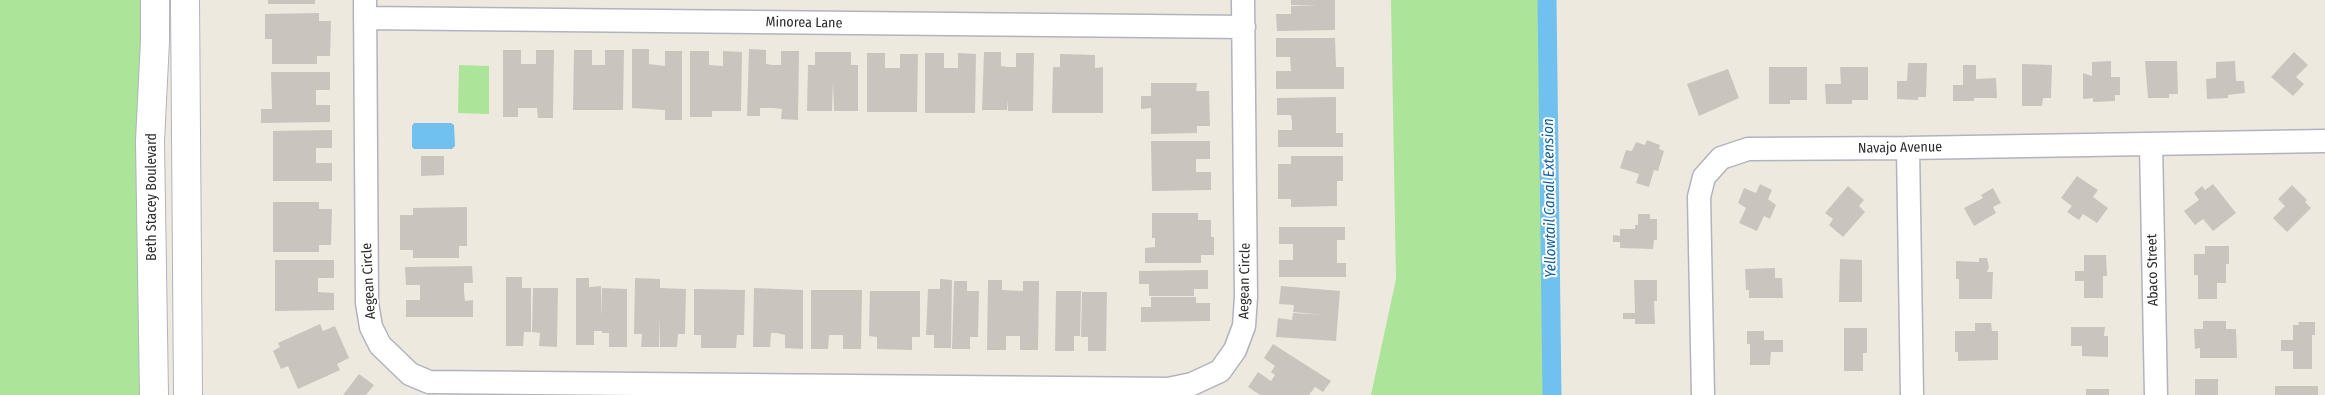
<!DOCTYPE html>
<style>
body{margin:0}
canvas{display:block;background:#eee9de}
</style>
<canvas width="2325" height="395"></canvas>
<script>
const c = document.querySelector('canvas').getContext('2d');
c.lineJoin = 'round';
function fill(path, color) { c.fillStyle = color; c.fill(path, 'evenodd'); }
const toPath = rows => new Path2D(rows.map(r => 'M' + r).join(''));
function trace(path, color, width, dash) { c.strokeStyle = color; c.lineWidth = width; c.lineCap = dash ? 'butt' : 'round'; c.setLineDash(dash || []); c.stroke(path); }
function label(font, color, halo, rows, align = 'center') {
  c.font = font + ' "Fira Sans Condensed",sans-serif'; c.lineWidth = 4; c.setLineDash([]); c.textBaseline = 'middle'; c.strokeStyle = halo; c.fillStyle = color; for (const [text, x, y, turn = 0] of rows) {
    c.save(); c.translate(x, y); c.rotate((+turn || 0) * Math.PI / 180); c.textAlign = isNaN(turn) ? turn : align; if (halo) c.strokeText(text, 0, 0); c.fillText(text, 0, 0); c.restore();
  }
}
const green = toPath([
 [0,0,145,0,145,395,0,395],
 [1391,0,1553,0,1559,395,1371,395,1396,279],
 [459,65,489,66,489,114,458,113]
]);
const water = toPath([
 [414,123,451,123,454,125,455,146,452,149,414,149,412,147,412,126]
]);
const canal = toPath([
 [1547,0,1552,395]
]);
const building = toPath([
 [268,0,315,0,315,4,268,4],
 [1291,0,1335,0,1335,30,1277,31,1276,14,1291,14,1291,6,1319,6,1291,5],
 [319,13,319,21,331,21,330,56,317,56,317,64,272,64,272,39,265,39,265,14],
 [1276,38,1335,38,1336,67,1344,67,1344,89,1276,89,1276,71,1291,71,1290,57,1276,57],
 [632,49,649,49,649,64,665,66,665,51,682,51,682,120,665,120,665,110,632,108],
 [749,49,766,50,766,64,773,65,781,65,781,51,799,51,798,120,781,119,782,109,773,108,760,108,760,116,747,116],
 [503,50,521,50,521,64,536,64,536,50,554,50,553,118,538,118,537,108,518,108,518,117,503,117],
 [574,50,592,50,592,65,605,65,605,50,624,50,623,110,573,110],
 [690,51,709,51,709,65,723,66,723,51,742,52,741,111,712,111,712,117,690,117],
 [815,52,851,52,851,65,858,65,858,111,834,111,833,81,832,111,807,111,808,65,815,65],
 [984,52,1001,52,1001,66,1008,67,1016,67,1016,53,1034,53,1033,111,1008,111,1008,100,1007,110,982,110],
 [2294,52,2308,65,2296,77,2304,84,2293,96,2271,77],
 [867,53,885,53,885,68,900,68,900,54,918,54,917,112,867,112],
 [925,53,944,53,944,68,958,68,958,53,976,54,975,113,925,113],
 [1060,54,1095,55,1095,68,1103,67,1103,113,1052,113,1053,67,1060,67],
 [2111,61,2111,77,2120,77,2120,95,2115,95,2115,101,2093,102,2093,98,2083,99,2083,73,2092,76,2092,62],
 [2145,61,2177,61,2178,94,2169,94,2169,98,2148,98],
 [2235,61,2236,81,2244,81,2245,93,2228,95,2228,98,2207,99,2206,79,2216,78,2216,62],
 [1908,63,1927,63,1926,97,1918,97,1918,100,1897,99,1897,81,1907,81],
 [2022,64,2052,65,2051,98,2043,98,2042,106,2022,106],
 [1963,65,1976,65,1976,79,1996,78,1997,98,1974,98,1974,101,1953,101,1953,85,1963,85],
 [1769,67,1807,67,1807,100,1790,100,1790,104,1769,104],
 [1840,67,1868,67,1868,100,1852,100,1852,104,1826,104,1825,84,1841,84],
 [1728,69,1739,98,1699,116,1687,84],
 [271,72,330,72,330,90,316,90,316,105,330,105,330,122,261,123,261,109,272,109],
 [1151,83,1197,83,1196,91,1209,91,1210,126,1197,126,1197,133,1151,134,1151,108,1141,109,1141,96,1151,96],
 [1336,97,1336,133,1343,133,1343,147,1278,147,1278,130,1292,130,1292,122,1291,115,1277,115,1277,98],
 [332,130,332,148,316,148,316,163,332,163,332,181,273,181,273,131],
 [1647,140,1660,145,1659,149,1664,151,1658,171,1654,170,1649,187,1636,183,1639,174,1620,168,1626,150,1632,151,1636,142,1645,145],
 [1151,141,1210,141,1210,159,1196,159,1196,172,1211,172,1211,190,1152,191],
 [421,156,444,156,444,175,421,176],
 [1291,156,1343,156,1343,181,1337,181,1337,206,1291,207,1291,199,1278,199,1278,164,1291,164],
 [2077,176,2098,190,2093,197,2108,208,2097,223,2083,214,2079,220,2067,212,2072,206,2061,198],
 [1760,184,1772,190,1768,199,1776,205,1770,219,1764,216,1757,231,1739,223,1746,208,1738,203,1744,188,1756,193],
 [2213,184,2236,213,2213,231,2203,219,2195,225,2184,211,2199,200,2194,193,2202,186,2205,190],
 [2292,185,2307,200,2305,202,2311,208,2287,232,2273,218,2285,206,2278,199],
 [1848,186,1864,200,1859,206,1865,212,1843,237,1829,225,1833,219,1825,213],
 [1993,188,2001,203,1993,207,1996,213,1974,226,1964,208,1983,198,1981,195],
 [273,202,319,202,319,209,332,209,331,245,319,245,319,252,273,252],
 [467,207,467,246,459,246,459,258,413,258,413,250,400,250,400,215,413,215,413,208],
 [1152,213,1198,213,1198,220,1211,220,1211,237,1214,237,1214,255,1201,255,1201,263,1145,263,1145,248,1155,247,1155,238,1152,238],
 [1638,214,1650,214,1650,219,1657,219,1657,240,1654,240,1653,249,1620,248,1620,242,1613,242,1613,235,1620,236,1620,229,1635,229,1635,225,1638,225],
 [1279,227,1345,227,1345,240,1337,240,1337,263,1346,263,1346,277,1279,277,1279,260,1293,260,1293,244,1279,244],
 [2205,246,2229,246,2229,264,2226,264,2226,283,2217,283,2217,299,2198,299,2198,275,2194,275,2194,254,2205,254],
 [2084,255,2106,255,2107,276,2103,276,2103,298,2084,298,2084,281,2075,281,2075,271,2084,271],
 [1979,258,1987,258,1989,267,1987,272,1993,272,1992,299,1959,299,1959,279,1956,279,1956,261,1979,262],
 [1840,259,1862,260,1862,302,1839,302],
 [275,260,334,260,334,278,318,278,318,292,334,293,334,310,275,311],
 [472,266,473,283,464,283,464,292,465,301,473,300,473,317,406,317,406,300,420,300,420,285,406,285,405,267],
 [1775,268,1775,278,1782,278,1783,298,1749,298,1749,290,1746,290,1745,269],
 [1208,270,1208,289,1194,289,1194,296,1149,296,1149,284,1139,284,1139,271],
 [506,277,522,277,522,288,531,288,531,332,524,332,523,346,506,346],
 [576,278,589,278,589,287,601,286,601,319,602,288,627,289,627,347,609,347,609,333,602,333,602,331,594,331,594,345,576,345],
 [635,278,660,279,660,288,686,289,685,334,678,334,677,347,660,347,659,316,659,347,641,347,642,334,634,334],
 [940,279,952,280,951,348,934,348,934,335,926,335,928,289,940,289],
 [988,280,1002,280,1002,290,1023,291,1023,281,1039,281,1038,350,1020,350,1020,336,1006,336,1006,350,987,350],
 [1634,280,1657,280,1657,301,1654,301,1655,324,1635,324,1635,319,1623,319,1623,313,1635,313],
 [954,281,967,281,967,291,979,291,978,337,970,337,970,349,952,349],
 [1281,286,1340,291,1336,341,1276,337,1278,318,1292,320,1293,313,1325,315,1293,312,1294,305,1279,304],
 [533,288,558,288,557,347,539,346,540,333,532,332],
 [754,288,803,290,803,349,785,348,785,335,777,333,771,333,770,347,753,347],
 [694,289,745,290,744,335,737,335,736,348,701,348,701,335,694,335],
 [811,290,862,290,861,349,843,349,843,335,829,335,828,349,811,349],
 [870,291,920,291,920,337,912,337,912,350,877,349,877,337,869,336],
 [1056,291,1081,291,1080,336,1074,336,1074,351,1055,351],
 [1082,292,1107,292,1106,351,1088,351,1088,337,1081,337],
 [1151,297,1196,297,1196,303,1210,303,1210,321,1141,322,1141,307,1151,307],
 [2203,321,2226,321,2226,329,2236,329,2237,358,2200,358,2200,348,2195,349,2194,329,2203,329],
 [2298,322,2315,322,2315,335,2312,335,2312,369,2293,369,2293,351,2281,351,2281,340,2293,340,2293,325,2299,325],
 [1975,323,1991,323,1992,331,1998,331,1998,360,1958,361,1958,352,1955,352,1955,331,1975,331],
 [320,324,323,331,335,326,349,358,337,364,340,370,298,389,288,366,281,369,273,351,280,347,278,343],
 [2071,327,2105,327,2104,336,2108,336,2108,357,2082,356,2082,346,2071,346],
 [1844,328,1867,328,1867,353,1863,353,1863,371,1844,371],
 [1747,331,1764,331,1764,340,1783,340,1783,352,1771,352,1770,365,1750,365,1750,344,1747,344],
 [1273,344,1331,381,1323,392,1315,387,1309,395,1260,395,1248,387,1258,372,1271,381,1275,375,1271,372,1275,366,1264,358],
 [359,374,374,385,366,395,343,395],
 [2195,379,2218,379,2218,395,2195,395],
 [2275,386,2318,386,2318,395,2275,395],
 [2086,389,2109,389,2109,395,2086,395]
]);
const minor = toPath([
 [365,0,367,303,371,327,380,345,410,374,429,382,1168,389,1192,384,1220,371,1235,350,1244,326,1246,297,1243,0],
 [365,18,1244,27],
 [2151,144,2156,395],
 [1908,148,1912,395],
 [1703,395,1699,197,1704,177,1721,158,1748,149,1908,148,2325,141]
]);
const tertiary = toPath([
 [185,0,188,395],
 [154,395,150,141,155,41,155,0]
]);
const streetNames = [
 ["Minorea Lane",804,23,1],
 ["Navajo Avenue",1900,148,-1],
 ["Beth Stacey Boulevard",152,197,-90],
 ["Abaco Street",2153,270,-91],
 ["Aegean Circle",369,281,-93],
 ["Aegean Circle",1245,281,-89]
];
const waterNames = [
 ["Yellowtail Canal Extension",1550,198,-91]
];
fill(green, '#ace49a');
fill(water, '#71c1f0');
trace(canal, '#71c1f0', 19);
fill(building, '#c9c5be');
trace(minor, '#b2b3c0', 25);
trace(tertiary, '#b2b3c0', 30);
trace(minor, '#fff', 22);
trace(tertiary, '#fff', 28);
label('14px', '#2c2c2c', '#fff', streetNames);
label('italic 15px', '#0c5da0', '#fff', waterNames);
</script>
